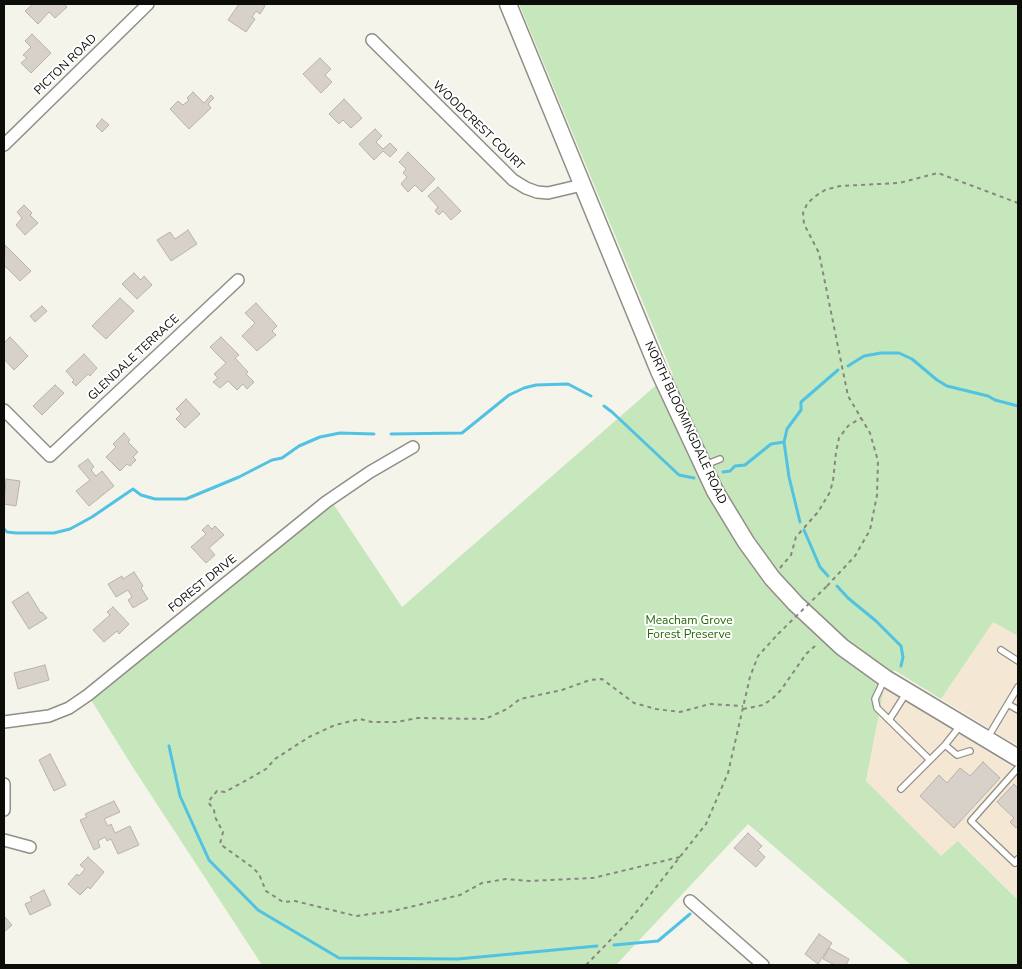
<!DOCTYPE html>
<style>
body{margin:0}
#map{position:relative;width:1022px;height:969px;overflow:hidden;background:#f5f4eb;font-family:"Nunito Sans",sans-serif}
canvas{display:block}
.frame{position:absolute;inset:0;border:5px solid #0c0c09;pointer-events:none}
</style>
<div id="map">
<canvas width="1022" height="969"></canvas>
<div class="frame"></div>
</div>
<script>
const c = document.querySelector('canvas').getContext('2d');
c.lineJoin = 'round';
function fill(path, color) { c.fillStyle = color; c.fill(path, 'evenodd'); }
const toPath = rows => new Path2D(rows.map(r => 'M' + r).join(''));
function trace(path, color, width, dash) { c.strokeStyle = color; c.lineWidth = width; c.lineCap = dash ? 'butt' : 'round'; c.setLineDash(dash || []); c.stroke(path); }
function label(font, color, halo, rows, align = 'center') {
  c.font = font + ' "Nunito Sans",sans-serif'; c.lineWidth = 4; c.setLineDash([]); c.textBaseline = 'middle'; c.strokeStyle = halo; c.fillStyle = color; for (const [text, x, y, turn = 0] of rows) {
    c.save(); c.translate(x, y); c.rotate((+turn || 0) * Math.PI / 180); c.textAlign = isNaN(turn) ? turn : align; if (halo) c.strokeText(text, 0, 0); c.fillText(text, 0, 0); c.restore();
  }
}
const commercial = toPath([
 [993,621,1018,636,1018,746,941,699],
 [884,688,1018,770,1018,900,959,841,941,857,866,782]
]);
const green = toPath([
 [519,4,1018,4,1018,636,993,622,941,699,894,670,884,688,866,781,941,856,958,841,1018,900,1018,965,911,965,748,824,616,965,262,965,132,766,88,695,330,499,402,607,654,387,673,375]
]);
const stream = toPath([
 [848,366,864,356,881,353,899,353,912,359,937,380,947,386,988,396,995,400,1018,406],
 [604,406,612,412,679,475,694,478],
 [391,434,462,433,509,395,524,388,536,385,568,384,591,396],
 [723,472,730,471,735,466,745,465,771,444,784,442],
 [800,522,789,477,784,442,787,429,801,410,801,402,838,370],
 [4,529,7,532,16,533,54,533,70,529,92,517,133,489,141,495,155,499,186,499,239,477,272,460,282,458,299,446,320,437,340,433,374,434],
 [804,530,820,567,828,576],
 [837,586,848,598,876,621,901,646,903,657,901,666],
 [169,746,180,796,209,860,258,910,339,958,458,959,597,946],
 [614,945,658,941,690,914]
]);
const building = toPath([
 [33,4,64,4,67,7,55,18,49,12,38,24,25,11,33,4],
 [239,4,262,4,265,6,260,14,256,11,252,17,255,19,246,32,228,20,239,4],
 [32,34,51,53,31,73,21,63,27,58,23,55,31,47,25,41,32,34],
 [320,58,331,69,325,75,332,82,321,93,303,74,320,58],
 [193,92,204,103,211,95,214,98,208,104,211,108,189,129,170,109,178,101,183,105,189,100,187,98,193,92],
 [344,99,362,118,351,128,343,120,339,124,329,114,344,99],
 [102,119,109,125,102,132,96,126,102,119],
 [375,129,382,136,376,142,383,149,390,143,397,150,390,157,383,151,374,160,359,144,375,129],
 [408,152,435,179,422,192,415,185,408,192,401,184,407,177,403,173,406,169,399,162,408,152],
 [438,187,461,211,451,220,443,211,439,215,435,211,438,207,428,196,438,187],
 [24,205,32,213,30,215,38,223,25,235,16,225,22,218,17,212,24,205],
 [188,230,197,244,171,261,157,240,170,232,175,239,188,230],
 [5,245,31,271,20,281,6,267,4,267,5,245],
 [134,273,141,280,144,276,152,285,137,299,122,284,134,273],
 [120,298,134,311,106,339,92,326,120,298],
 [256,303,277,326,272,331,276,335,257,351,242,336,255,323,245,313,256,303],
 [42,306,47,311,35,322,30,316,42,306],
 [10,337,28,356,14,370,4,359,4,343,10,337],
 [221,337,239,355,235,358,248,372,246,374,254,382,247,389,243,384,237,390,228,381,220,388,213,382,218,378,214,374,226,363,210,347,221,337],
 [84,354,97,368,90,376,88,374,76,386,72,382,74,380,66,371,84,354],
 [55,385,64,393,42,415,33,406,55,385],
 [186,399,200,414,185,428,176,419,181,414,176,409,186,399],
 [124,433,130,440,128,442,138,452,133,457,136,460,130,466,127,464,120,471,106,457,116,447,113,444,124,433],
 [88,459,94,467,91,470,96,476,102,471,114,486,89,506,76,491,90,480,78,466,88,459],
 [6,479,20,481,16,506,4,504,6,479],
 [208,525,212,529,215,526,224,535,209,548,215,555,206,563,191,547,206,534,202,530,208,525],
 [134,572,143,586,141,588,148,599,133,608,128,600,132,597,128,590,116,597,108,584,122,576,123,579,134,572],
 [28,592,41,613,42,612,47,618,29,629,12,602,28,592],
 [113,607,129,624,119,634,117,631,104,642,93,630,110,615,107,612,113,607],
 [45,665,49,680,18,689,14,673,45,665],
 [50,754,66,785,54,791,39,760,50,754],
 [983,762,1000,778,954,828,920,796,939,775,947,783,960,768,970,776,983,762],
 [1014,784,1018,789,1018,826,1016,828,1010,822,1014,818,997,802,1014,784],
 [114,801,120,812,104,819,108,826,111,824,115,833,130,826,139,845,118,854,111,839,107,841,105,837,98,841,100,847,94,850,80,820,87,817,85,814,114,801],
 [748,833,762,846,758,850,765,857,756,867,734,848,748,833],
 [88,857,104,872,90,889,88,887,80,895,68,884,77,874,79,876,85,869,80,865,88,857],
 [44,890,51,905,30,915,25,904,32,901,30,897,44,890],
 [4,916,12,925,4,932,4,916],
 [819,934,832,943,818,964,805,954,819,934],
 [829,948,849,959,846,965,835,965,823,959,829,948]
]);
const path = toPath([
 [780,568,791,555,796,537,818,512,830,492,833,481,836,452,839,438,848,426,861,418],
 [827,586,855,556,870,530,877,495,878,461,870,433,848,396,819,253,804,224,803,213,807,204,814,197,825,190,840,186,899,183,938,173,1018,203],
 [743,709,763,705,772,699,781,690,806,654,815,646],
 [680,857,593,878,529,881,506,879,482,883,460,895,393,911,356,916,295,901,283,902,266,891,259,874,252,867,220,844,223,832,215,817,214,810,208,802,217,791,225,792,254,776,266,769,275,759,309,737,335,725,360,719,372,722,397,722,418,718,485,719,507,709,520,699,562,690,590,680,602,679,634,703,656,709,680,712,710,704,743,706],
 [586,965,630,920,706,824,728,773,750,677,758,656,778,634]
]);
const lane = toPath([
 [705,465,720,459],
 [1001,650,1018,661],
 [884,680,875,699,877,708,930,760],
 [1008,704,1018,710],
 [889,720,907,692],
 [988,737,1018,687],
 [945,745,957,755,970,751],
 [1018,768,971,821,1015,863,1018,859],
 [901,789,945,745,960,726]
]);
const street = toPath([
 [372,40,513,180,526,188,537,192,548,193,582,185],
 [4,145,148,4],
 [4,410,50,456,238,280],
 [4,722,49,716,69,708,88,695,326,502,370,472,413,447],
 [4,784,4,810],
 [4,840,30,847],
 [690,901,763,965]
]);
const secondary = toPath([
 [508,4,659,371,715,491,746,542,772,578,796,604,842,647,885,678,1018,758]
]);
const pathBridge = toPath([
 [778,634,827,586]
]);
const streetNames = [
 ["PICTON ROAD",66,65,-44],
 ["WOODCREST COURT",478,126,44],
 ["GLENDALE TERRACE",134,358,-43],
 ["NORTH BLOOMINGDALE ROAD",685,423,65],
 ["FOREST DRIVE",203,584,-39]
];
const parkNames = [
 ["Meacham Grove",689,621],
 ["Forest Preserve",689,635]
];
fill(commercial, '#f4e8d4');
fill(green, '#c6e7bc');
trace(stream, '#51c2e2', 3);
fill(building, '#d8d1ca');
trace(building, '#b9b2ac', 1);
trace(lane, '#908e86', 8);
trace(street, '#908e86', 14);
trace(secondary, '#908e86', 19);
trace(path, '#878680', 2, [4, 4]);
trace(lane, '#fff', 5.5);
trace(street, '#fff', 11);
trace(secondary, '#fff', 16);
trace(pathBridge, '#878680', 2, [4, 4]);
label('12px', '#0c0c09', '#fff', streetNames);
label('12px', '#236600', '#fff', parkNames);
</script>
